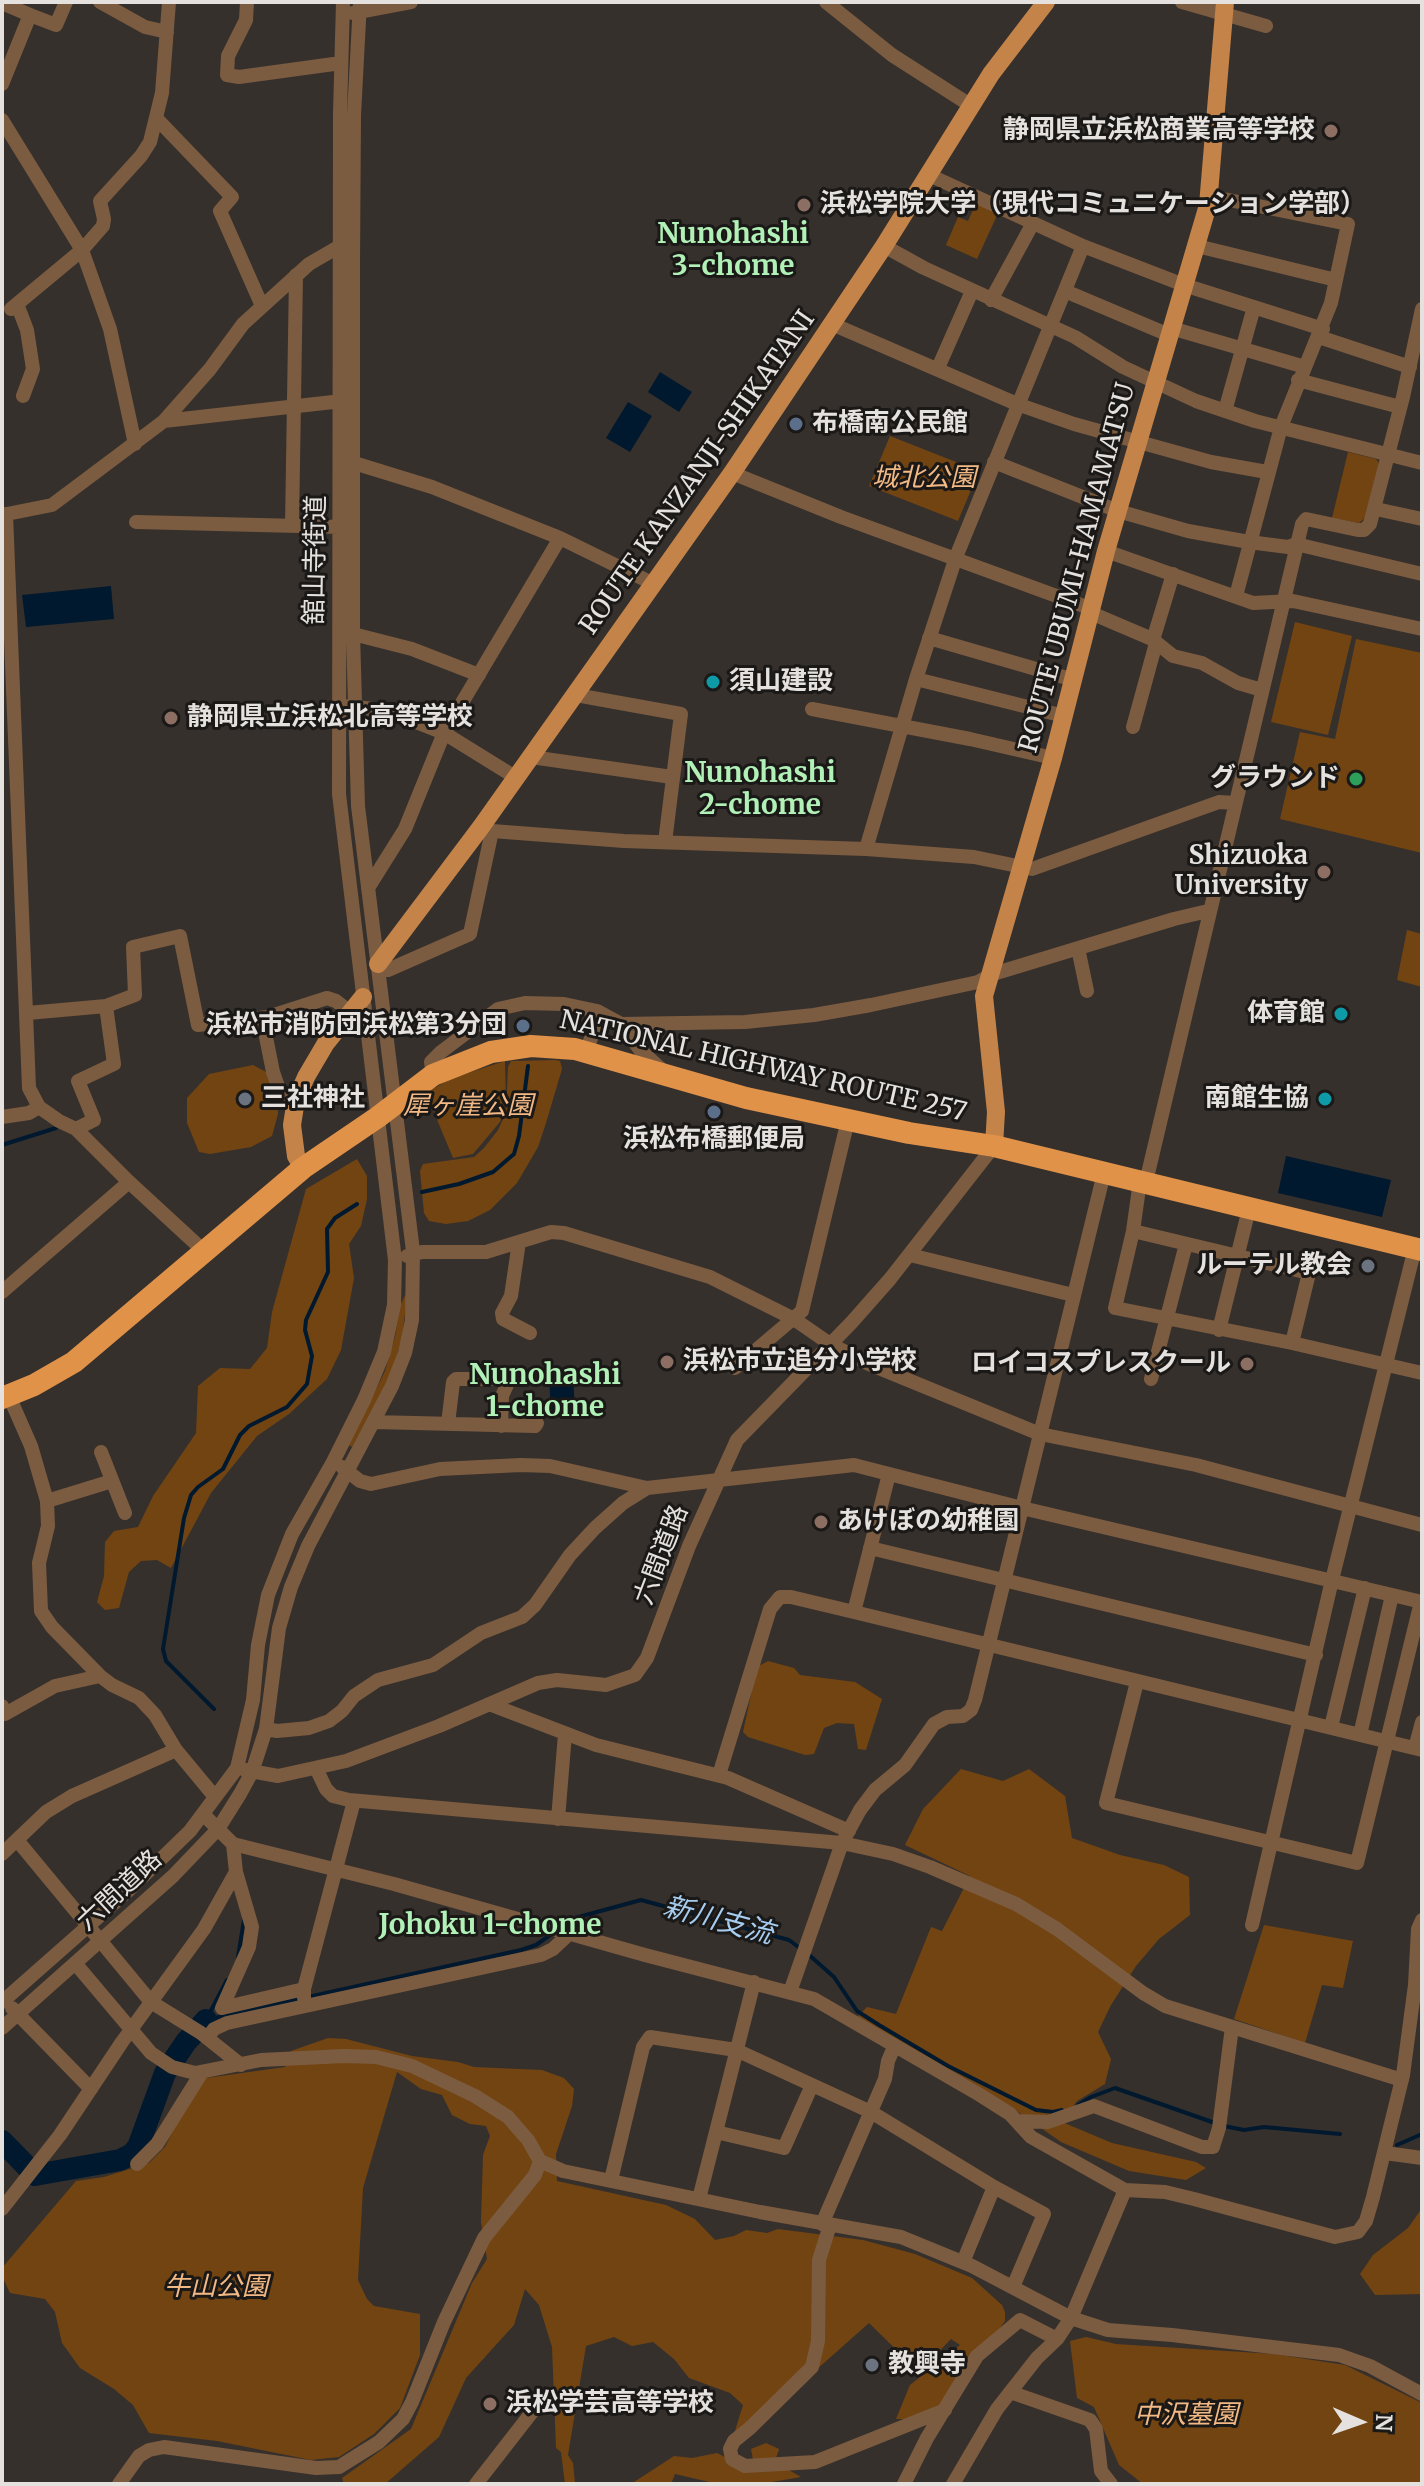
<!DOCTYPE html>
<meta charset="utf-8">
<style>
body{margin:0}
#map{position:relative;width:1424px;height:2486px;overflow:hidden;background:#36302c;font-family:Merriweather,serif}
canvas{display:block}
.frame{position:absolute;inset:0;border:4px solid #e5e1de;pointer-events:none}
.north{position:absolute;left:1320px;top:2382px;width:80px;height:80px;-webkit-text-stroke:6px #1b1917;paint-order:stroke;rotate:92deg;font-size:22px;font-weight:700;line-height:32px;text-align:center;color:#e5e1de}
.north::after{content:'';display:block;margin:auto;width:28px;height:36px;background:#e5e1de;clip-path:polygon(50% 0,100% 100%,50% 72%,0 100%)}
</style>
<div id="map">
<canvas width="1424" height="2486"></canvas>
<div class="frame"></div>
<div class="north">N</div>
</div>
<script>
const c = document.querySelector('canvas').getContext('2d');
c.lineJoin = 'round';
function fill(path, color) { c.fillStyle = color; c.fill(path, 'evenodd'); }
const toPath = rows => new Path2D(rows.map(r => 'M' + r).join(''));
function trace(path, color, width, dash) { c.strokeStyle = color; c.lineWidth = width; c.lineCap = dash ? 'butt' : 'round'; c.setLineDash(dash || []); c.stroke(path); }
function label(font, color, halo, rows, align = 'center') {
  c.font = font + ' Merriweather,"Noto Sans JP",serif'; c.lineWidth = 6; c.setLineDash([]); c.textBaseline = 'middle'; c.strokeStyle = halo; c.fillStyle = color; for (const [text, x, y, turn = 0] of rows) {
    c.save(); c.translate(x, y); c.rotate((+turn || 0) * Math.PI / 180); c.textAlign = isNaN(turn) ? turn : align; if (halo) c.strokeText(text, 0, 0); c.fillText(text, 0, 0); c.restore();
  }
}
const green = toPath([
 [977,201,999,211,977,259,946,245,958,217,968,221],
 [890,436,979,471,958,521,869,486],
 [1348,452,1376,459,1379,463,1365,518,1359,523,1332,518],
 [1295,622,1352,636,1328,735,1271,722],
 [1356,639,1422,653,1422,853,1280,819,1300,732,1335,739],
 [1407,930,1422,934,1422,987,1397,980],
 [556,1060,560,1061,562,1069,546,1123,538,1147,517,1183,490,1210,468,1221,446,1224,429,1221,424,1213,420,1171,423,1164,474,1157,484,1148,498,1130,506,1113,508,1067,511,1061],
 [505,1061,506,1102,500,1122,473,1154,453,1158,426,1093,452,1078],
 [253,1065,268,1073,278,1098,278,1114,272,1136,251,1147,210,1154,199,1152,187,1123,187,1098,209,1074],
 [357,1159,367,1176,367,1199,361,1226,349,1244,354,1278,341,1350,327,1379,289,1414,257,1436,211,1493,171,1568,157,1560,141,1561,129,1572,119,1608,105,1610,97,1602,104,1576,105,1542,114,1531,138,1527,153,1496,196,1433,198,1386,220,1368,250,1369,267,1348,272,1312,306,1189],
 [408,1289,402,1338,391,1375,352,1447,349,1445,385,1371,395,1337,400,1306],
 [768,1661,794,1668,800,1675,855,1682,882,1699,866,1750,858,1749,854,1724,837,1723,824,1728,814,1754,805,1755,748,1737,743,1732,757,1667],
 [961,1769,1003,1781,1029,1769,1065,1796,1072,1838,1120,1855,1164,1865,1189,1877,1190,1915,1159,1939,1136,1966,1111,2005,1098,2032,1111,2059,1105,2084,1077,2101,1062,2122,1112,2143,1196,2162,1206,2168,1186,2180,1129,2171,1061,2142,1011,2107,856,2018,867,2007,896,2014,931,1927,942,1931,970,1876,905,1845,923,1809],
 [1264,1925,1353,1941,1343,1988,1322,1985,1305,2043,1234,2019],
 [328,2038,346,2039,412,2056,458,2062,474,2067,542,2070,564,2078,574,2089,572,2106,556,2154,557,2181,666,2205,695,2219,715,2240,734,2236,746,2230,767,2233,778,2229,863,2240,915,2254,972,2278,1002,2305,1005,2312,1005,2321,944,2403,907,2419,896,2419,910,2385,960,2345,951,2339,919,2372,869,2323,798,2386,734,2434,743,2405,730,2393,689,2378,674,2359,653,2342,632,2346,614,2337,586,2346,568,2455,573,2463,575,2483,579,2484,565,2484,561,2452,556,2448,552,2347,539,2305,525,2289,514,2325,466,2378,439,2437,385,2484,344,2484,342,2478,411,2429,472,2283,487,2259,481,2222,483,2155,490,2136,486,2126,470,2124,452,2115,442,2095,421,2089,397,2072,363,2188,358,2280,367,2299,374,2306,420,2314,420,2355,400,2408,374,2434,339,2457,311,2460,217,2441,149,2433,133,2405,114,2389,80,2368,62,2343,55,2312,45,2299,10,2293,2,2276,2,2268,76,2181,104,2177,149,2163,165,2147,199,2079,285,2067,291,2051],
 [1422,2208,1422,2294,1375,2295,1360,2274,1373,2255,1408,2228],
 [1086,2337,1116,2344,1274,2354,1345,2365,1422,2403,1422,2484,1143,2484,1119,2465,1094,2407,1077,2398,1070,2341],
 [766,2443,779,2449,773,2467,787,2469,801,2477,760,2484,718,2484,675,2474,671,2484,631,2484,674,2456,692,2458,717,2453,743,2466,753,2460,751,2449]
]);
const water = toPath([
 [660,372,692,392,679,412,648,392],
 [628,402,652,416,630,452,606,438],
 [111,586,114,619,26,627,22,595],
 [1286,1156,1391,1180,1382,1217,1278,1193],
 [573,1371,575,1417,551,1417,549,1372]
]);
const stream = toPath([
 [2,1145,56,1128],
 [422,1192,459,1184,493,1172,514,1154,519,1136,528,1066],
 [214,1709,166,1661,163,1649,184,1518,191,1495,198,1487,223,1469,240,1435,249,1426,287,1407,307,1384,312,1356,305,1330,306,1320,328,1272,327,1229,335,1218,357,1204],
 [559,1927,571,1919,641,1900,789,1940,801,1949],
 [808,1954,834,1977,857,2011,879,2025,948,2066,1036,2110,1053,2112,1062,2110],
 [238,1957,244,1920],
 [308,1997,521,1950,536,1945,553,1933],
 [206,2020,299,1999],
 [206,2020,227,1980],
 [1078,2105,1091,2097,1115,2088,1215,2123],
 [1224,2126,1244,2130,1264,2127,1340,2134],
 [1397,2145,1422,2134]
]);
const river = toPath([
 [2,2141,35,2175,120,2160,132,2154,138,2147,165,2073,186,2042,206,2020]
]);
const minor = toPath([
 [100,2,145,27,167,32],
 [247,2,246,20,228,56,227,75,239,77,341,63],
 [826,2,892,55,970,105],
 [1182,2,1266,26],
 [2,3,30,15,2,84],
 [353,13,411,2],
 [30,15,56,25,66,2],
 [2,120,82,250,110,329,135,444],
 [158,120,232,197,220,211,262,306],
 [929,175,1083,246,1184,285,1323,329],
 [1209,196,1348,224,1331,303,1281,427,1236,596],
 [884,246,924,268,1075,337,1123,367,1196,401,1255,421,1422,463],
 [1197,246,1336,280],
 [1065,291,1169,335],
 [991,300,1033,223],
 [17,304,27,330,33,369,23,396],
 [11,309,82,250,103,226,104,219,100,201,141,156,150,142,162,93,169,2],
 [832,324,1017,404,1074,424,1211,462,1267,472],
 [1171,328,1305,367],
 [1319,337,1410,367],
 [938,368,972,291],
 [1298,380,1400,407],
 [1225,411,1254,307],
 [164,421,210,369,243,324,309,264,340,246],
 [994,462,1118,511,1188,531,1249,542,1288,547,1296,544,1422,574],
 [354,463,432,487,560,538],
 [732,473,841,517,1092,609],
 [1376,509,1422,519],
 [6,514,29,1088,39,1107],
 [2,515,52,505,164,421,351,400],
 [136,522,340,527],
 [292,525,296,275],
 [1106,551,1253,603,1293,601,1422,629],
 [1091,613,1152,639,1173,656,1202,663,1238,683,1262,690],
 [353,634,412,649,479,675],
 [929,638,1074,680],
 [1153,640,1173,574],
 [916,679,1064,716],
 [576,695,681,714,665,842],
 [349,706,388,711,444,733,515,777],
 [812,709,970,739,1053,758],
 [1133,727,1156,643],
 [531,757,672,777],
 [481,827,492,831,624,841,866,849,974,857,1032,869,1219,802,1235,803],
 [866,849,916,679,956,557,1083,246],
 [368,888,405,829,444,733,560,538,654,584],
 [1078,948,1087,991],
 [388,970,470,934,492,831],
 [28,1013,106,1006],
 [268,1017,265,1032,273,1072,281,1095,296,1100],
 [621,1024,745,1022,814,1015,871,1005,978,982,993,974,1174,919,1208,911],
 [586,1051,601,1013],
 [433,1075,431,1062,441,1052,498,1009,525,1003,564,1004,597,1011,621,1024,641,1051,661,1069],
 [2,1117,29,1113,39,1107,59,1121,76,1129,129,1182],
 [76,1129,94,1120,78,1081,114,1064,106,1006,135,995,133,947,180,936,198,1025,268,1017,327,998,336,1001,350,1012],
 [1140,1181,1133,1231,1115,1308,1292,1343,1422,1373],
 [1146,1182,1302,524,1306,519,1358,530,1364,530,1370,524,1403,397,1422,309],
 [1133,1231,1309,1273,1292,1343],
 [519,1242,511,1296,502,1313,503,1319,530,1333],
 [910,1255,1073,1295],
 [407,1256,422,1252,486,1252,551,1232,564,1233,710,1277,794,1319,830,1344,869,1364,1040,1434,1196,1465,1422,1525],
 [2,1292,129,1182,205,1252],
 [1219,1330,1249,1209],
 [708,1357,735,1368,802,1311,848,1120],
 [1151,1379,1186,1244],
 [9,1396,31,1446,47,1501,48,1526,39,1563,41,1611,52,1627,100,1676,112,1685,139,1698,155,1715,176,1750,215,1797],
 [374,1422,535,1426,537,1423],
 [448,1424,453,1382,456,1379,497,1379],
 [501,1426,502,1396,510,1378],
 [101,1452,125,1513],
 [342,1467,360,1481,371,1484,440,1469,521,1465,550,1466,647,1488,854,1465,1022,1508,1422,1602],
 [889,1474,854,1612,1422,1750],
 [47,1501,112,1481],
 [870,1548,1316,1655],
 [1137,1682,1106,1803,1357,1863,1421,1602],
 [489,1704,596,1745,728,1778,849,1831],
 [2,1706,5,1714,55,1686,100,1676],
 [1331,1727,1365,1588],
 [266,1729,277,1731,309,1728,329,1721,342,1711,354,1696,378,1680,433,1665,481,1633,522,1617,535,1605,570,1555,595,1528,623,1503,647,1488],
 [1360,1735,1392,1595],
 [1415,1748,1422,1722],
 [316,1768,326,1789,333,1796,349,1800,842,1843,893,1854,930,1867,1016,1904,1057,1929,1143,1993,1165,2006,1402,2080],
 [245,1770,278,1776,346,1761,439,1726,538,1683,557,1680,606,1685,635,1675,647,1658,689,1546,737,1440,852,1322,890,1279,994,1146],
 [719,1775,770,1609,780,1597,791,1597,854,1612],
 [203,1814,233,1844,394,1884,645,1955,814,1999,980,2095,1010,2114,1031,2137,1125,2190,1165,2192,1194,2199,1335,2237,1358,2232,1366,2221,1373,2197,1403,2075,1415,1985,1418,1929,1422,1920],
 [558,1819,565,1734],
 [17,1840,151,2002,201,2033,241,2065],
 [2,1854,46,1812,72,1796,176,1750],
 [236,1872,252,1927,249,1947,222,2008,304,1989],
 [1252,1925,1332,1580,1415,1248],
 [75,1963,151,2053,172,2067,195,2073,261,2060,344,2056,376,2057,412,2066,475,2096,508,2117,528,2140,540,2161,535,2175,484,2238,444,2322,412,2402,403,2419,379,2442,339,2467,316,2468,164,2447,149,2450,139,2456,119,2484],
 [790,1992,842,1843,860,1810,875,1790,905,1765,934,1724,947,1717,963,1716,971,1710,975,1700,1104,1173],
 [304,1998,304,1989,354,1801],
 [2,2002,129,1890,190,1831,237,1768,253,1700,258,1645,268,1595,292,1534,333,1462,364,1400,384,1352,394,1305,395,1260,339,794,340,114,343,2],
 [12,2008,91,2089],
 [2,2028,173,1876,218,1829,240,1794,252,1772,266,1729,279,1628,291,1587,308,1546,392,1386,405,1353,412,1320,413,1251,358,806,353,634,353,261,354,115,360,2],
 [207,2038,214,2029,227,2023,541,1955,553,1949,570,1933],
 [1017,2121,1048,2122,1094,2106,1202,2147,1213,2147,1219,2128,1232,2027],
 [716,2132,784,2148,812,2085],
 [1385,2153,1422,2158],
 [540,2161,563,2171,760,2212,901,2237,972,2266,1071,2318,1108,2330,1172,2335,1339,2355,1370,2366,1422,2394],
 [137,2164,157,2144,202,2072],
 [611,2180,643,2047,650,2037,736,2050,871,2112,994,2187,1044,2214,1013,2287],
 [699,2199,754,1982],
 [2,2209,60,2135,122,2042,204,1929,236,1872,233,1844],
 [822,2224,885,2079,888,2061,894,2047],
 [830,2225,819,2260,818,2341,812,2367,750,2428,734,2441,730,2449,732,2459,745,2466,815,2462,945,2410],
 [963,2262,994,2187],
 [1010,2392,1090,2420,1096,2429,1101,2471,1111,2484],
 [476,2484,536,2407],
 [904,2484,927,2438,977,2356,1020,2320,1057,2339],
 [953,2484,997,2409,1037,2358,1057,2339,1071,2318,1125,2190]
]);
const major = toPath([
 [378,964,481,827,732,473,884,246,991,74,1046,2],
 [994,1146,996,1112,984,996,1053,758,1106,551,1208,205,1225,2],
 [303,1168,296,1156,292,1125,296,1100,306,1077,326,1043,363,997]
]);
const highway = toPath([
 [2,1398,34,1385,74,1362,303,1168,378,1117,433,1075,491,1052,531,1046,575,1049,746,1098,909,1133,994,1146,1422,1250]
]);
const markers = [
 [1331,131,8,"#8d6e63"],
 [804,205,8,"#8d6e63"],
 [796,424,8,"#5c6f8a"],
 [713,682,8,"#0f9aa8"],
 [171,718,8,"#8d6e63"],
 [1356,779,8,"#2e9e5b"],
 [1324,872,8,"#8d6e63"],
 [1341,1014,8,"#0f9aa8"],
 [523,1026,8,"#5c6f8a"],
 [245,1099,8,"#6b7280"],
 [1325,1099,8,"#0f9aa8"],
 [714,1112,8,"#5c6f8a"],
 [1368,1266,8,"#6b7280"],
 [667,1362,8,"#8d6e63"],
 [1247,1364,8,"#8d6e63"],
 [821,1522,8,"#8d6e63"],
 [872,2365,8,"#6b7280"],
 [490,2404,8,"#8d6e63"]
];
const poiNames = [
 ["静岡県立浜松商業高等学校",1315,131,"right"],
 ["浜松学院大学（現代コミュニケーション学部）",820,205],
 ["布橋南公民館",812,424],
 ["須山建設",729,682],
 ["静岡県立浜松北高等学校",187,718],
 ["グラウンド",1340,779,"right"],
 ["Shizuoka",1308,857,"right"],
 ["University",1308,887,"right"],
 ["体育館",1325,1014,"right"],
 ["浜松市消防団浜松第3分団",507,1026,"right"],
 ["三社神社",261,1099],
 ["南館生協",1309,1099,"right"],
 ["浜松布橋郵便局",714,1140,"center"],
 ["ルーテル教会",1352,1266,"right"],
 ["浜松市立追分小学校",683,1362],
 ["ロイコスプレスクール",1231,1364,"right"],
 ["あけぼの幼稚園",837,1522],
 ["教興寺",888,2365],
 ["浜松学芸高等学校",506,2404]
];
const streetNames = [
 ["ROUTE KANZANJI-SHIKATANI",698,473,-55],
 ["舘山寺街道",316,560,-89],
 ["ROUTE UBUMI-HAMAMATSU",1078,568,-75],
 ["NATIONAL HIGHWAY ROUTE 257",763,1067,13],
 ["六間道路",662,1555,-69],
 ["六間道路",120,1891,-43]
];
const parkNames = [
 ["城北公園",924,479],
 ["犀ヶ崖公園",468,1107],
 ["牛山公園",216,2288],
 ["中沢墓園",1186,2416]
];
const neighbourhoodNames = [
 ["Nunohashi",733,235],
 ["3-chome",733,267],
 ["Nunohashi",760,774],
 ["2-chome",760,806],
 ["Nunohashi",545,1376],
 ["1-chome",545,1408],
 ["Johoku 1-chome",490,1926]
];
const waterNames = [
 ["新川支流",718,1921,15]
];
fill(green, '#724412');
fill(water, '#01192e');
trace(stream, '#01192e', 4);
trace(river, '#01192e', 22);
trace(minor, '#7c5c40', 14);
trace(major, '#c48348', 18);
trace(highway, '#e19249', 22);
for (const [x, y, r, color] of markers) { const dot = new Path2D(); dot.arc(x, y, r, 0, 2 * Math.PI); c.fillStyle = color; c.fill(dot); trace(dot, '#1b1917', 3); }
label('bold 26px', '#e5e1de', '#1b1917', poiNames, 'left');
label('26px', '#e5e1de', '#1b1917', streetNames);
label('italic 26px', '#f3b985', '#1b1917', parkNames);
label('bold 28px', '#b1f0b7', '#1b1917', neighbourhoodNames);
label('italic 28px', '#a6cdf0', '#1b1917', waterNames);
</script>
